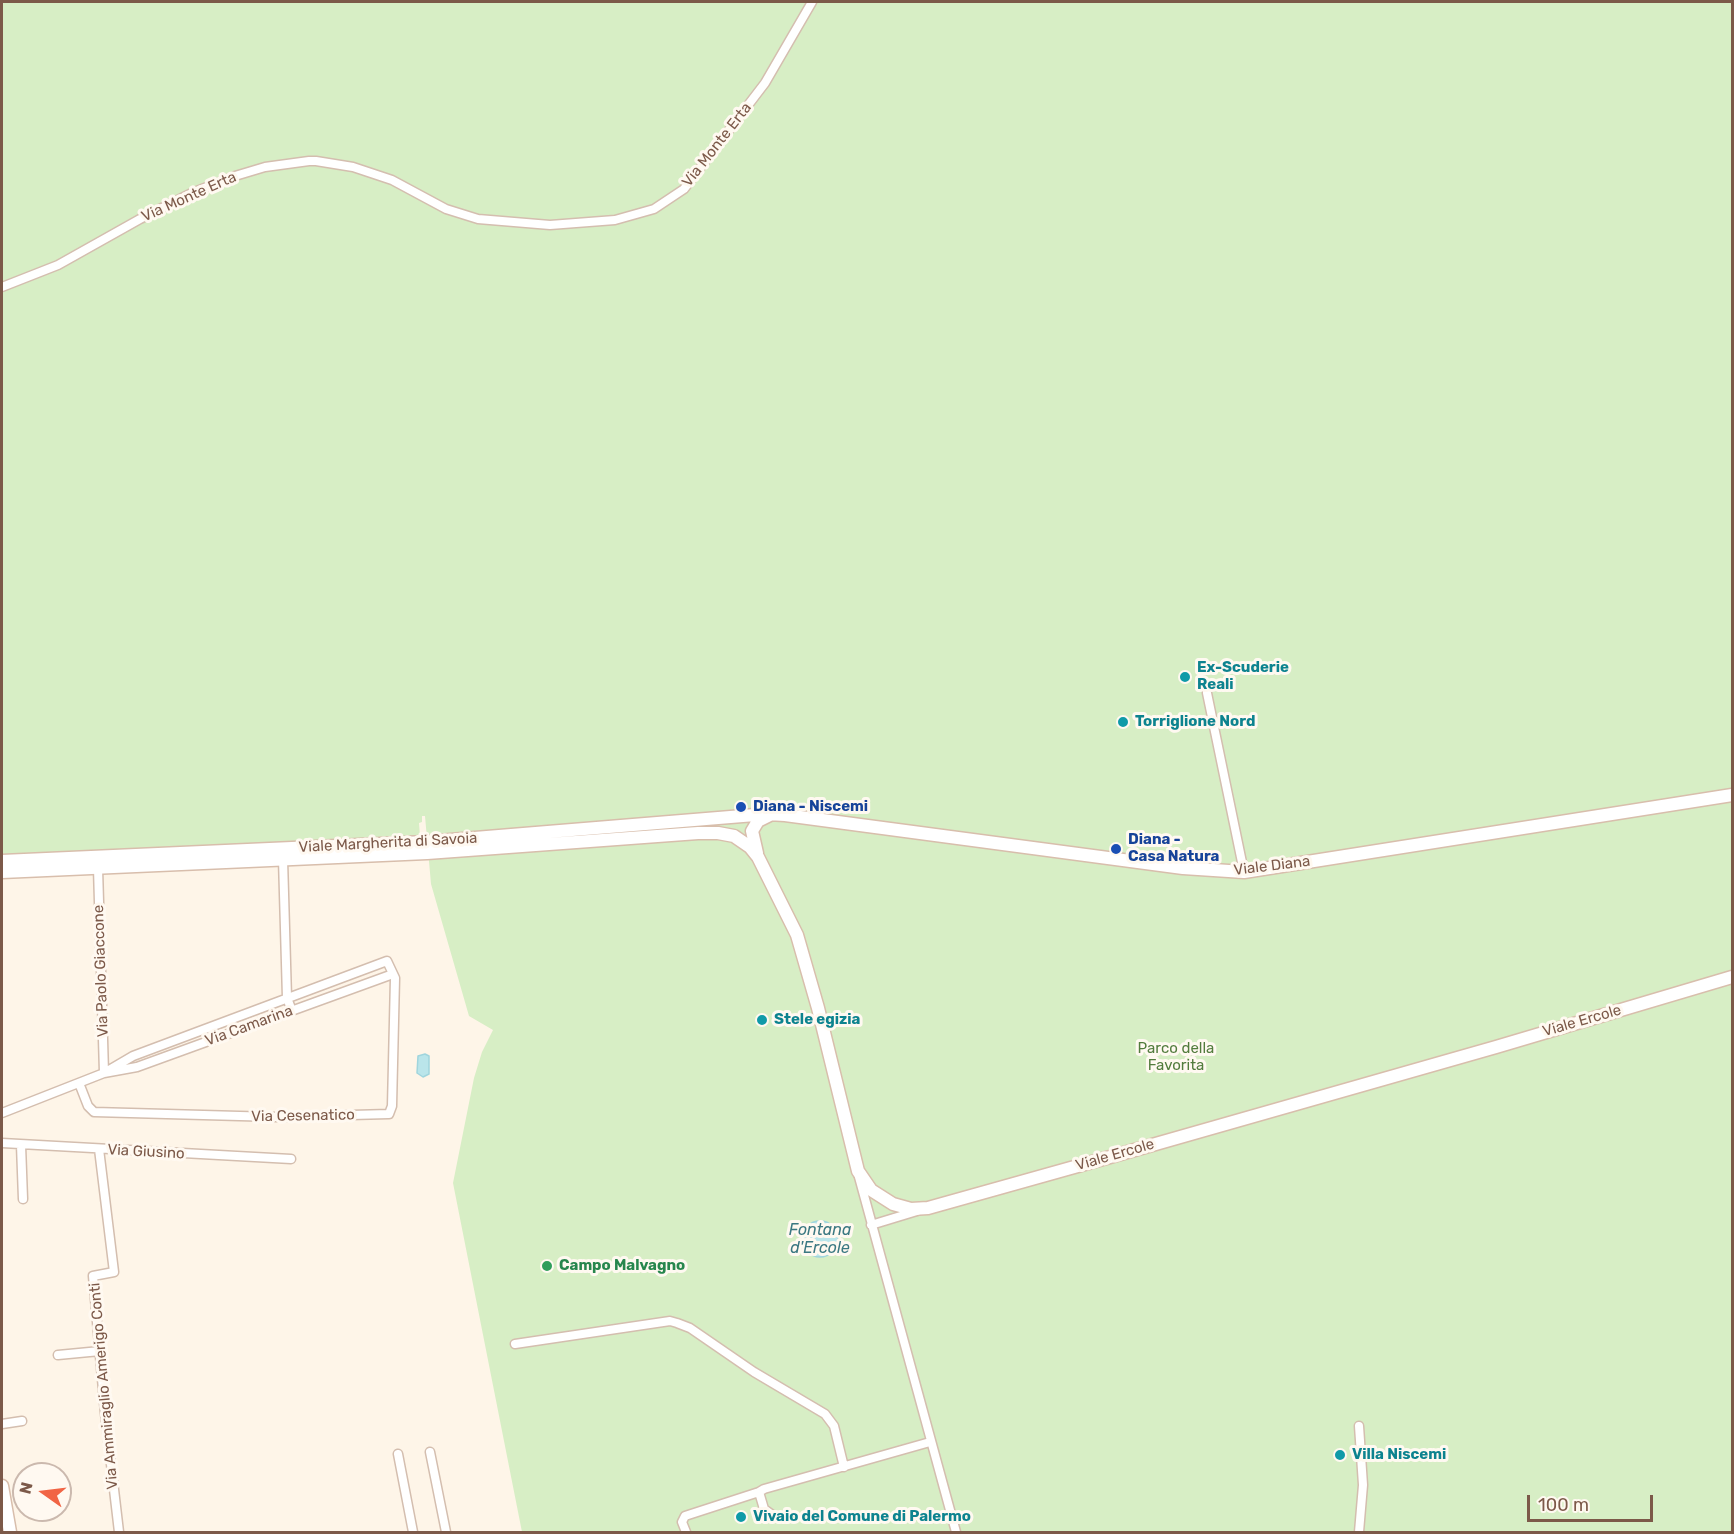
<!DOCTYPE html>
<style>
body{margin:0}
#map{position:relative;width:1734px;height:1534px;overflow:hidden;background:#fef5e8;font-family:Rubik,sans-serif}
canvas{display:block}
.frame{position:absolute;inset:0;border:3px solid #7c5949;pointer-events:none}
.north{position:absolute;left:12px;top:1462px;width:60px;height:60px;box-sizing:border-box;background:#fff9f1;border:2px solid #cbb9ae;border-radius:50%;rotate:284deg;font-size:16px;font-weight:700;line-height:24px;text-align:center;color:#7c5949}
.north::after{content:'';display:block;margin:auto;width:21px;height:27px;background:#f16545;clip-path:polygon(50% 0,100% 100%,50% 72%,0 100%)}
.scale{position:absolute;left:1527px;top:1495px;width:126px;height:27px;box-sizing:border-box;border:3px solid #7c5949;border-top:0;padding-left:8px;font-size:18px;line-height:21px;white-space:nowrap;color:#7c5949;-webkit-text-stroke:4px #fff9f1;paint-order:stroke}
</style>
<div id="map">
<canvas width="1734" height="1534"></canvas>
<div class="frame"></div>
<div class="north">N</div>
<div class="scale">100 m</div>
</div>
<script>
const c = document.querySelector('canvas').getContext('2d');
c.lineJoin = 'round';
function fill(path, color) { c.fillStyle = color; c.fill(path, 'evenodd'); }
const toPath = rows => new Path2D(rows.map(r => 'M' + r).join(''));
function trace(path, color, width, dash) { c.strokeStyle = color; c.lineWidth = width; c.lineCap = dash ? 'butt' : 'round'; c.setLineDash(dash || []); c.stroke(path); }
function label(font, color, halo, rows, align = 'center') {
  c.font = font + ' Rubik,sans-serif'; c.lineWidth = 6; c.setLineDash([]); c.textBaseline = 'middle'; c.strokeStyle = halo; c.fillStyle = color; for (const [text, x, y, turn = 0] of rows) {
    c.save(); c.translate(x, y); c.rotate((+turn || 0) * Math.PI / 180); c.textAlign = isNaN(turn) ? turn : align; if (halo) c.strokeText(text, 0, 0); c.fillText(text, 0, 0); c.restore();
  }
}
const green = toPath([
 [2,2,1732,2,1732,1532,522,1532,453,1183,474,1078,482,1052,493,1030,469,1016,431,884,425,816,422,816,422,822,419,823,420,836,2,855]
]);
const water = toPath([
 [425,1054,429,1056,429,1074,423,1077,417,1073,418,1056,425,1054],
 '802 1239a18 18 0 1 1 36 0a18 18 0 1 1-36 0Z'
]);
const street = toPath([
 [2,287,58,265,140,219,194,192,235,176,265,167,309,161,316,161,353,167,392,180,446,209,478,219,550,225,615,220,654,209,684,189,765,83,812,2],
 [1207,693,1244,872],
 [283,859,287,998,292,1011],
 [98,868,104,1073],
 [79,1083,88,1106,94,1112,276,1117,389,1114,392,1106,395,978,387,961,133,1056,104,1073],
 [2,1113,104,1073,137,1067,393,974],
 [2,1143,291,1159],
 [21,1145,23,1199],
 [99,1149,114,1272,93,1276,105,1413,119,1532],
 [859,1177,956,1532],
 [871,1225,917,1211],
 [515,1344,670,1321,677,1323,690,1328,754,1372,825,1414,834,1426,844,1467],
 [58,1355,100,1351],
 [2,1424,22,1421],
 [1359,1426,1363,1485,1359,1532],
 [430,1452,446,1532],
 [398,1454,413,1532],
 [771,1514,764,1509,759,1492,764,1489,930,1442],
 [686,1532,682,1522,685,1516,759,1492]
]);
const secondary = toPath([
 [757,853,752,831,758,821,770,815],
 [2,861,426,842,767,814,785,815,1183,868,1244,872,1732,795],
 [2,872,427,853,698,833,718,833,734,836,750,847,758,857,797,935,818,1008,858,1171,871,1190,893,1204,911,1209,928,1208,1110,1157,1496,1047,1732,977],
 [2,1486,10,1532]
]);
const markers = [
 [1185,677,6,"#0f9aa8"],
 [1123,722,6,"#0f9aa8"],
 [741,807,6,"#1a4fb4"],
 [1116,849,6,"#1a4fb4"],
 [762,1020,6,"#0f9aa8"],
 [547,1266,6,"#2e9e5b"],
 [1340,1455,6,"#0f9aa8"],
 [741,1517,6,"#0f9aa8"]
];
const streetNames = [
 ["Via Monte Erta",717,145,-52],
 ["Via Monte Erta",189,197,-24],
 ["Viale Margherita di Savoia",388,843,-3],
 ["Viale Diana",1272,866,-7],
 ["Via Paolo Giaccone",101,971,-92],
 ["Viale Ercole",1582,1021,-16],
 ["Via Camarina",249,1026,-20],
 ["Via Cesenatico",303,1116,-1],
 ["Via Giusino",146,1152,3],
 ["Viale Ercole",1115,1155,-16],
 ["Via Ammiraglio Amerigo Conti",104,1386,-95]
];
const cultureNames = [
 ["Ex-Scuderie",1197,668],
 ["Reali",1197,685],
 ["Torriglione Nord",1135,722],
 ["Stele egizia",774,1020],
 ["Villa Niscemi",1352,1455],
 ["Vivaio del Comune di Palermo",753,1517]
];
const transitNames = [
 ["Diana - Niscemi",753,807],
 ["Diana -",1128,840],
 ["Casa Natura",1128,857]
];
const parkNames = [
 ["Parco della",1176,1049],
 ["Favorita",1176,1066]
];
const leisureNames = [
 ["Campo Malvagno",559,1266]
];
const waterNames = [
 ["Fontana",820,1230],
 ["d'Ercole",820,1248]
];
fill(green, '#d7eec5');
fill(water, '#bae5ea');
trace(water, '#a0d5dd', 1.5);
trace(street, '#d4beaf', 11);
trace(secondary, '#d8beac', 15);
trace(street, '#fff', 8);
trace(secondary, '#fff', 12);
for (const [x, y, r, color] of markers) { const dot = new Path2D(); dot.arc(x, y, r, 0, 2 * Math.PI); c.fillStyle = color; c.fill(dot); trace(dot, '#fff9f1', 2); }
label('15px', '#7c5949', '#fff9f1', streetNames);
label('bold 15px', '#0d838f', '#fff9f1', cultureNames, 'left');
label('bold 15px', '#164399', '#fff9f1', transitNames, 'left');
label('15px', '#527c3d', '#fff9f1', parkNames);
label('bold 15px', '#27864d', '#fff9f1', leisureNames, 'left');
label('italic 16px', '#3b7882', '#fff9f1', waterNames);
</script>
